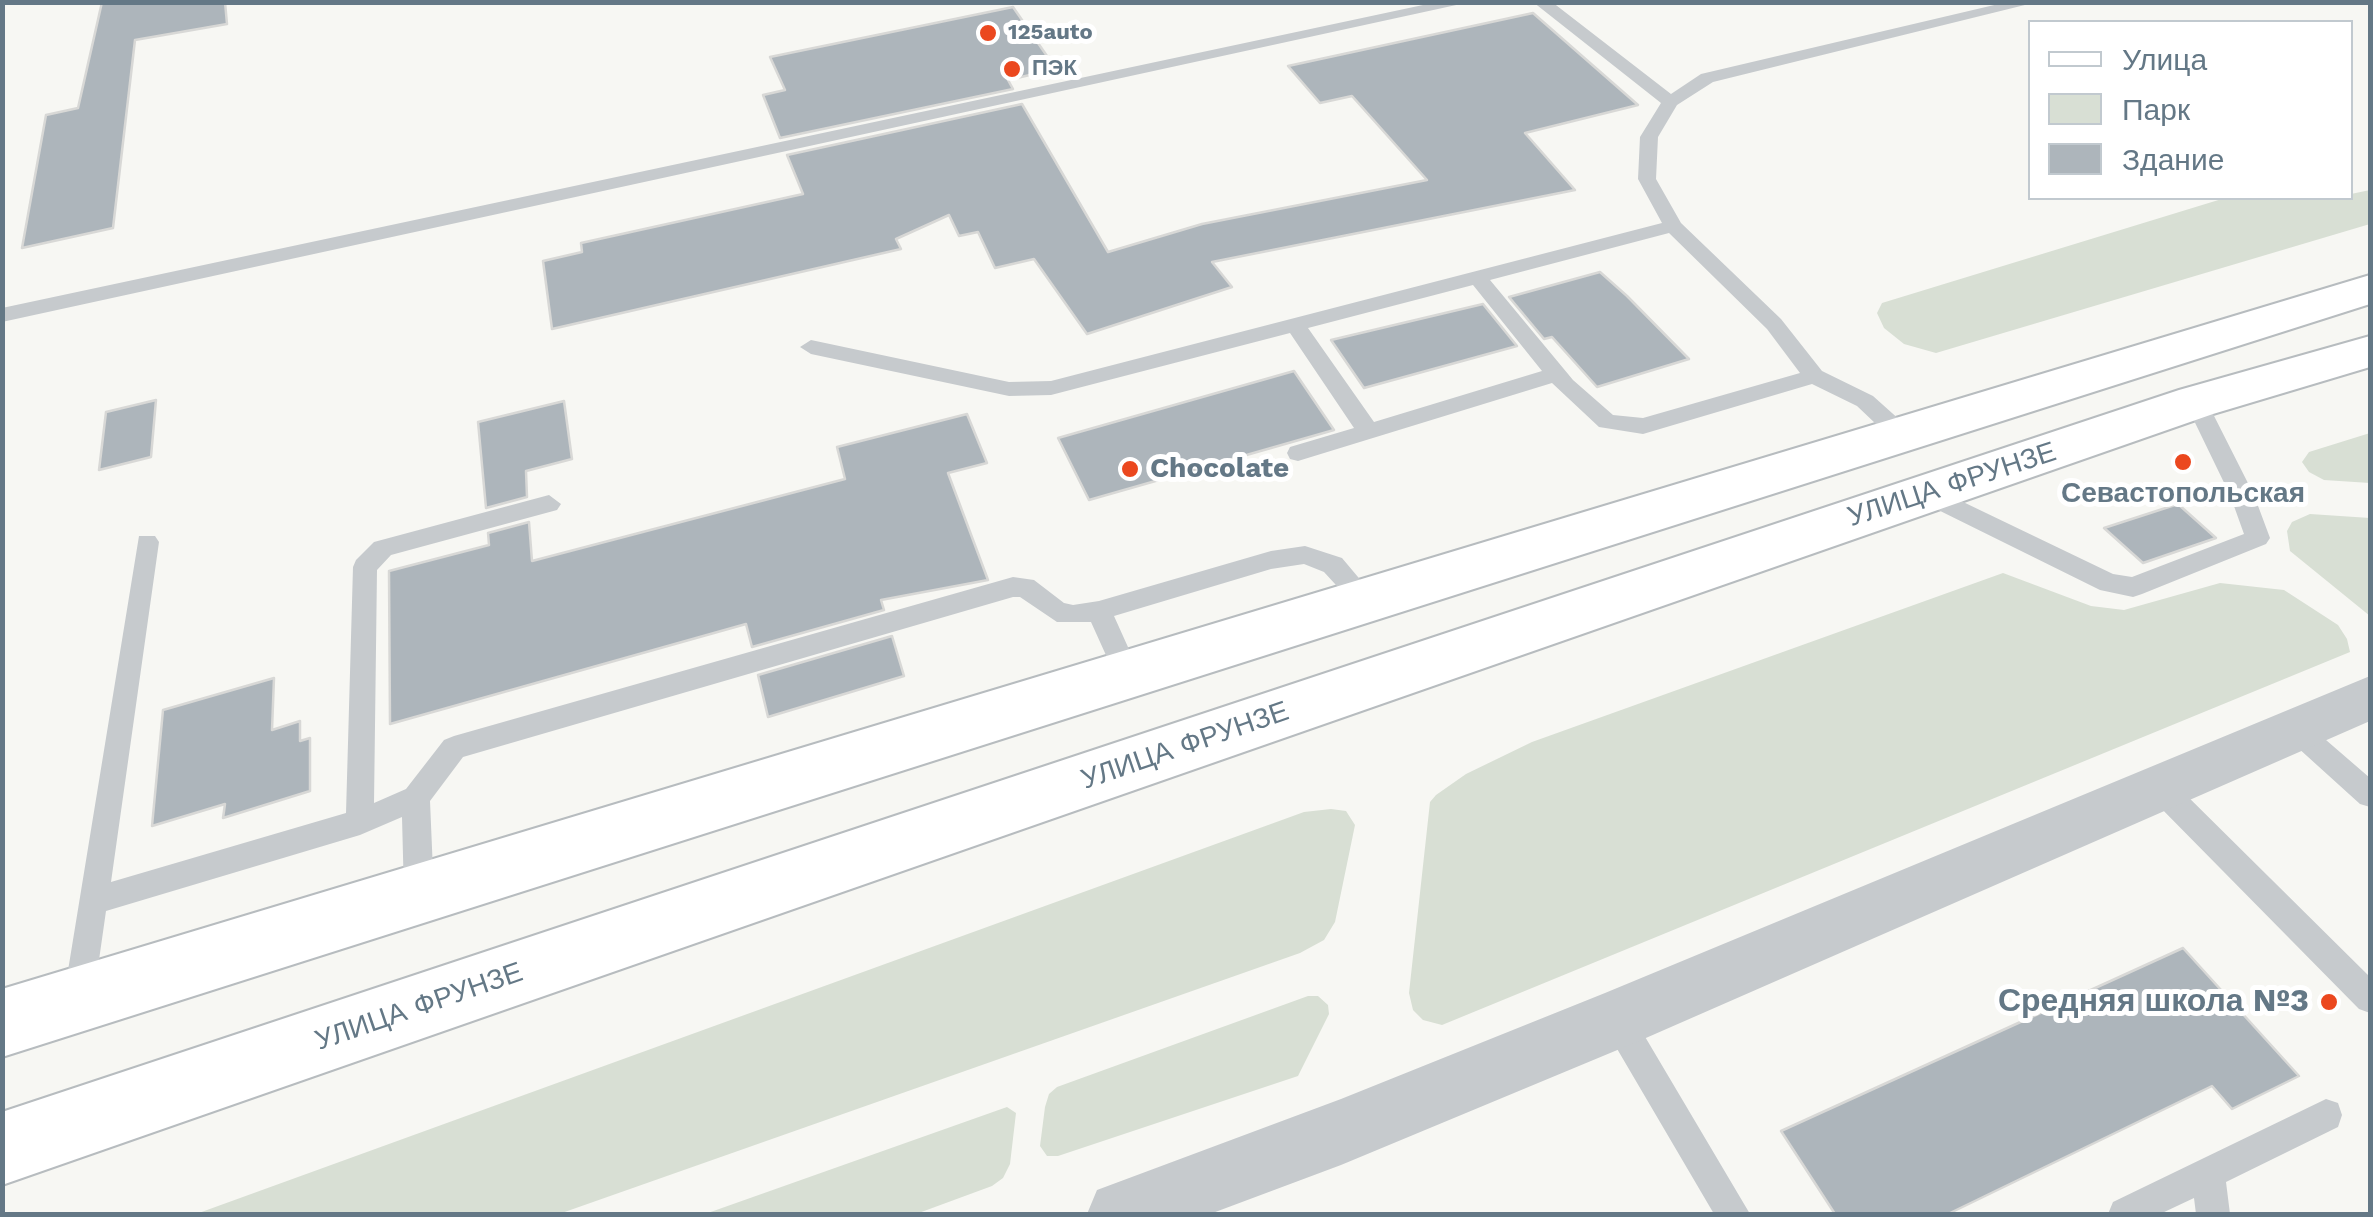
<!DOCTYPE html>
<meta charset="utf-8">
<style>
body{margin:0}
#map{position:relative;width:2373px;height:1217px;overflow:hidden;background:#f7f7f3;font-family:"Work Sans",sans-serif}
canvas{display:block}
.frame{position:absolute;inset:0;border:5px solid #647886;pointer-events:none}
.legend{position:absolute;left:2028px;top:20px;width:325px;height:180px;box-sizing:border-box;background:#fff;border:2px solid #c1c9cf;margin:0;padding:12px 18px;list-style:none;font-size:30px;color:#647886}
.legend li{display:flex;align-items:center;gap:20px;height:50px}
.legend b{width:50px;border:2px solid #c1c9cf}
</style>
<div id="map">
<canvas width="2373" height="1217"></canvas>
<div class="frame"></div>
<ul class="legend">
<li><b style="height:12px;background:#fff"></b>Улица</li>
<li><b style="height:28px;background:#d8dfd4"></b>Парк</li>
<li><b style="height:28px;background:#adb5bb"></b>Здание</li>
</ul>
</div>
<script>
const c = document.querySelector('canvas').getContext('2d');
c.lineJoin = 'round';
function fill(path, color) { c.fillStyle = color; c.fill(path, 'evenodd'); }
const toPath = rows => new Path2D(rows.map(r => 'M' + r).join(''));
function trace(path, color, width, dash) { c.strokeStyle = color; c.lineWidth = width; c.lineCap = dash ? 'butt' : 'round'; c.setLineDash(dash || []); c.stroke(path); }
function label(font, color, halo, rows, align = 'center') {
  c.font = font + ' "Work Sans",sans-serif'; c.lineWidth = 10; c.setLineDash([]); c.textBaseline = 'middle'; c.strokeStyle = halo; c.fillStyle = color; for (const [text, x, y, turn = 0] of rows) {
    c.save(); c.translate(x, y); c.rotate((+turn || 0) * Math.PI / 180); c.textAlign = isNaN(turn) ? turn : align; if (halo) c.strokeText(text, 0, 0); c.fillText(text, 0, 0); c.restore();
  }
}
const green = toPath([
 [2370,190,2370,224,1936,353,1904,344,1884,328,1877,313,1882,303,2225,198,2350,198,2351,194],
 [2370,433,2370,483,2324,480,2309,472,2302,462,2309,452],
 [2310,514,2370,518,2370,616,2290,551,2287,531,2292,522],
 [2003,573,2091,606,2124,610,2220,583,2284,590,2338,625,2347,639,2350,652,1442,1025,1423,1020,1413,1010,1409,993,1430,802,1436,795,1466,774,1532,742],
 [1331,809,1346,811,1355,825,1335,922,1324,940,1300,953,559,1214,196,1214,1304,812],
 [1308,996,1318,996,1328,1005,1329,1014,1298,1076,1058,1156,1047,1156,1040,1146,1045,1107,1049,1094,1057,1087],
 [1007,1107,1016,1113,1010,1164,1003,1178,992,1186,916,1214,705,1214]
]);
const building = toPath([
 [102,2,225,2,227,24,135,40,113,228,22,248,46,115,78,108,102,2],
 [1013,7,1056,69,1008,80,1013,89,780,138,763,95,785,90,770,57,1013,7],
 [1533,13,1638,105,1525,133,1575,190,1212,262,1232,287,1087,334,1034,259,995,268,978,232,959,236,949,215,896,239,901,249,552,329,543,261,582,252,581,243,803,194,787,155,1022,104,1108,252,1202,224,1427,180,1352,96,1320,103,1288,66,1533,13],
 [1600,272,1627,296,1689,359,1597,387,1552,337,1544,339,1509,297,1600,272],
 [1483,304,1517,346,1364,388,1331,340,1483,304],
 [1294,371,1334,430,1089,500,1058,438,1294,371],
 [156,400,151,457,99,470,106,412,156,400],
 [564,401,572,459,526,471,527,497,486,508,478,422,564,401],
 [967,414,987,463,948,473,988,580,881,600,884,610,752,647,746,624,390,724,389,571,489,545,488,533,529,522,532,561,845,479,837,447,967,414],
 [2178,504,2216,538,2143,563,2104,528,2178,504],
 [892,636,904,676,768,717,758,675,892,636],
 [274,678,272,730,300,721,300,741,310,738,310,791,223,818,225,804,152,826,163,710,274,678],
 [2183,948,2299,1076,2232,1109,2212,1086,1948,1214,1835,1214,1781,1131,2183,948]
]);
const service = toPath([
 [1437,2,1470,2,2,322,2,308,1437,2],
 [1533,2,1552,2,1671,94,1701,74,2007,2,2037,2,1713,82,1677,105,1658,137,1656,179,1681,223,1781,319,1822,371,1873,396,1911,430,1914,436,1911,442,1895,442,1857,406,1812,384,1643,434,1599,427,1552,383,1298,461,1290,459,1287,453,1290,447,1354,428,1290,333,1051,395,1009,396,811,354,800,347,811,340,1009,382,1051,381,1662,223,1638,179,1640,137,1661,103,1533,2],
 [1669,233,1767,329,1800,373,1643,418,1613,415,1573,380,1490,280,1669,233],
 [1473,285,1542,371,1374,422,1308,328,1473,285],
 [2196,394,2207,402,2254,495,2270,538,2266,544,2142,594,2133,597,2100,590,1918,500,1914,494,1918,488,1934,488,2113,574,2132,577,2244,534,2230,495,2185,402,2196,394],
 [549,495,561,504,557,510,391,555,377,570,374,803,406,789,444,740,454,736,1013,577,1034,580,1064,603,1073,605,1099,601,1271,551,1305,546,1342,558,1379,602,1376,609,1358,609,1324,572,1304,564,1271,569,1114,616,1141,676,1137,684,1128,687,1119,684,1091,622,1057,622,1020,597,1013,597,463,757,430,801,434,895,429,905,419,909,409,905,404,895,402,817,360,835,106,911,94,995,90,1006,79,1010,68,1006,64,995,139,536,155,536,159,542,111,882,346,813,353,567,356,560,374,542,549,495],
 [2295,718,2304,721,2370,778,2370,807,2360,804,2286,737,2282,729,2286,721,2295,718],
 [2160,776,2170,779,2370,977,2370,1013,2359,1009,2150,797,2146,788,2150,779,2160,776],
 [1617,1004,1628,1008,1750,1214,1714,1214,1606,1030,1601,1019,1606,1008,1617,1004],
 [2326,1099,2338,1103,2342,1115,2338,1127,2226,1182,2230,1214,2196,1214,2194,1198,2160,1214,2108,1214,2113,1202,2326,1099]
]);
const minor = toPath([
 [2370,676,2370,721,1639,1041,1341,1165,1210,1214,1087,1214,1097,1190,1341,1099,1605,993,2370,676]
]);
const primary = toPath([
 [2370,275,2370,304,2,1057,2,989,2370,275],
 [2370,336,2370,367,2213,414,2,1185,2,1112,2179,390,2370,336]
]);
const markers = [
 [988,33,10,"#eb481f"],
 [1012,69,10,"#eb481f"],
 [2183,462,10,"#eb481f"],
 [1130,469,10,"#eb481f"],
 [2329,1002,10,"#eb481f"]
];
const farPoinames = [
 ["125auto",1008,33],
 ["ПЭК",1032,69]
];
const poiNames = [
 ["Chocolate",1150,469],
 ["Севастопольская",2183,494,"center"]
];
const streetNames = [
 ["УЛИЦА ФРУНЗЕ",1952,485,-18],
 ["УЛИЦА ФРУНЗЕ",1185,746,-19],
 ["УЛИЦА ФРУНЗЕ",419,1007,-19]
];
const nearPoinames = [
 ["Средняя школа №3",2309,1002]
];
fill(green, '#d8dfd4');
fill(building, '#adb5bb');
trace(building, '#d8d8d6', 2.5);
trace(primary, '#b7bcbf', 4);
fill(service, '#c6cacd');
fill(minor, '#c6cacd');
fill(primary, '#fff');
for (const [x, y, r, color] of markers) { const dot = new Path2D(); dot.arc(x, y, r, 0, 2 * Math.PI); c.fillStyle = color; c.fill(dot); trace(dot, '#fff', 4); }
label('bold 22px', '#647886', '#fff', farPoinames, 'left');
label('bold 28px', '#647886', '#fff', poiNames, 'left');
label('28px', '#647886', '#fff', streetNames);
label('bold 32px', '#647886', '#fff', nearPoinames, 'right');
</script>
